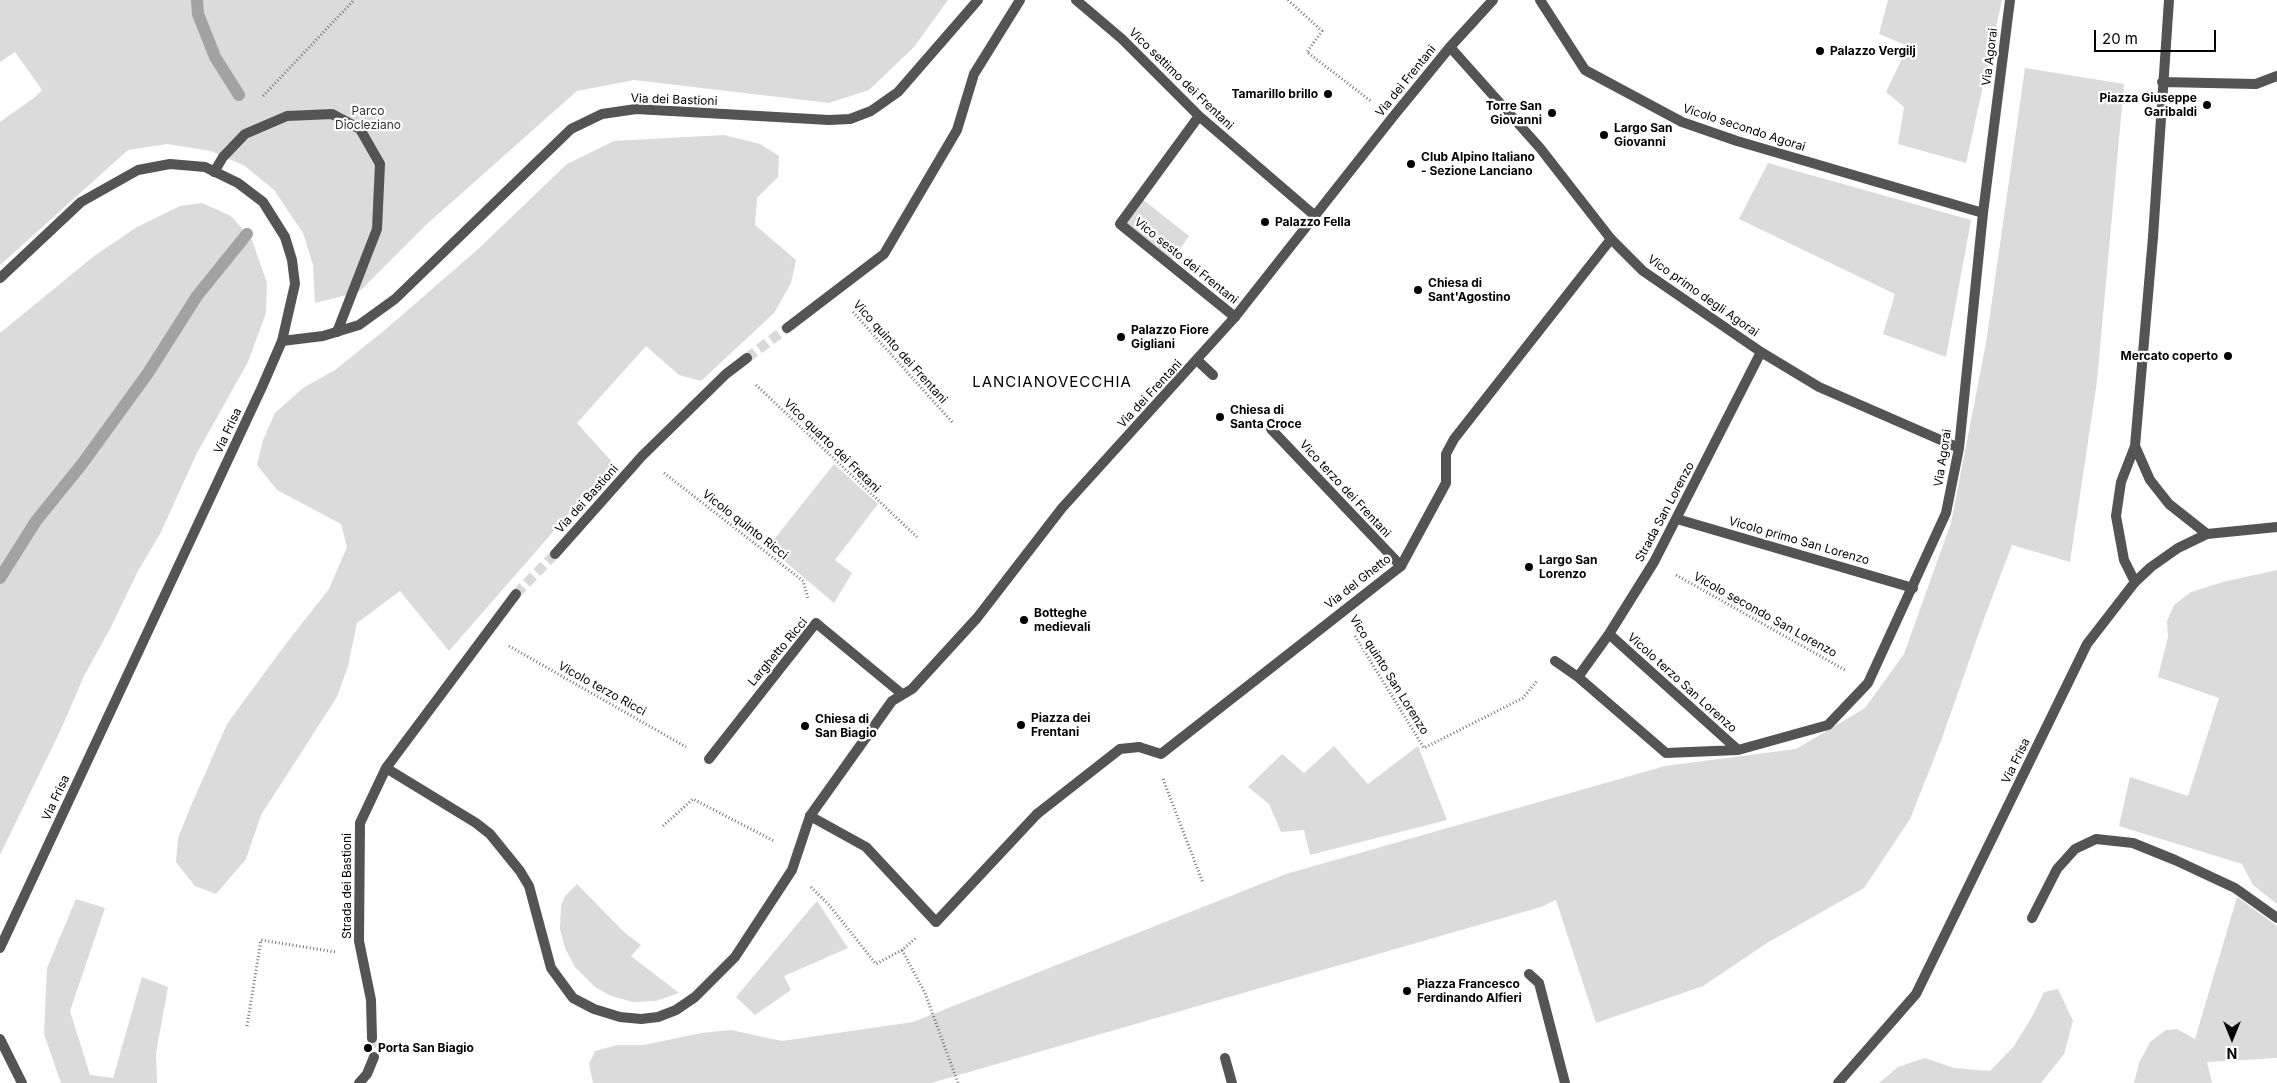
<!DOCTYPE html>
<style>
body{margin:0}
#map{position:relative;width:2277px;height:1083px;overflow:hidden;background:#fff;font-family:Inter,sans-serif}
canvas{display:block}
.north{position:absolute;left:2207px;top:1013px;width:50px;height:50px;-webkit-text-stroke:4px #fff;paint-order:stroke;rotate:180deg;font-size:14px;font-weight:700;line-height:20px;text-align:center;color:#000}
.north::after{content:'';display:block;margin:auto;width:18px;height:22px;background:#000;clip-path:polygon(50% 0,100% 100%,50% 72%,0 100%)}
.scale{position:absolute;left:2094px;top:30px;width:122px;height:22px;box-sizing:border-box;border:2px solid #000;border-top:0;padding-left:6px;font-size:15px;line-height:18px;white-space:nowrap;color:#000;-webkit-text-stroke:4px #fff;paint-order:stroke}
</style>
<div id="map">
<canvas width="2277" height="1083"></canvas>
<div class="north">N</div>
<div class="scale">20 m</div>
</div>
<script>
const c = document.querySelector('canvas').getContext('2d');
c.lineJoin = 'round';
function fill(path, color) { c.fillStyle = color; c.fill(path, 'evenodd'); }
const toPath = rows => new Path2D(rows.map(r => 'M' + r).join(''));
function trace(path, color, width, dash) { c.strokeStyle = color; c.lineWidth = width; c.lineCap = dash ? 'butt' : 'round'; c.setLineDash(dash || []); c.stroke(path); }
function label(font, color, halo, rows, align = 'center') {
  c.font = font + ' Inter,sans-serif'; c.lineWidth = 4.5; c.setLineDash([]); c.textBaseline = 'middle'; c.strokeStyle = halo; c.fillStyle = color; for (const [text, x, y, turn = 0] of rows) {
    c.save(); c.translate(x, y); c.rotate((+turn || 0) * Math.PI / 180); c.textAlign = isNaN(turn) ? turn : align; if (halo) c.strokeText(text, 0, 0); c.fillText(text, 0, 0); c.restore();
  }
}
const green = toPath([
 [0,0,948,0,914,47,869,90,829,103,634,80,577,91,427,224,359,292,315,303,313,265,303,233,274,190,245,166,211,151,167,144,128,150,0,265,0,122,35,97,42,90,15,52,0,62],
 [1888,0,2002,0,1966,163,1898,144,1904,107,1886,92,1908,46,1879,34],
 [2025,68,2124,84,2097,381,2070,562,2012,545,1982,624,1941,741,1910,819,1864,888,1767,943,1703,986,1596,1023,1556,900,1541,907,931,1083,593,1083,589,1064,595,1051,617,1045,644,1045,701,1033,731,1030,782,1041,913,1022,1286,874,1665,766,1796,749,1865,708,1904,654,1951,523,1986,343],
 [724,135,760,144,779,156,778,177,757,198,755,225,796,260,791,283,774,313,701,381,679,375,646,346,577,423,613,463,449,651,400,591,357,623,348,666,337,697,261,815,246,859,216,894,195,886,176,862,178,838,190,808,227,724,285,645,329,589,347,547,341,524,277,490,257,465,263,440,275,413,303,388,335,370,386,329,477,250,567,164,614,141],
 [1768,163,1971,220,1946,357,1883,334,1895,294,1739,219],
 [1141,198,1189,236,1171,262,1124,222],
 [202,203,231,216,252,240,267,283,266,313,248,362,197,453,160,534,138,571,111,627,84,676,62,727,0,855,0,333,94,256,137,227,180,206],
 [834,464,878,504,835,560,852,573,834,603,768,547],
 [2277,570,2277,904,2253,885,2242,864,2119,826,2130,777,2188,796,2219,698,2158,677,2168,637,2167,621,2174,605,2191,592,2223,582],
 [1334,746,1368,784,1418,746,1447,820,1310,855,1304,830,1281,832,1269,804,1248,787,1282,754,1304,773],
 [577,884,625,933,641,945,631,956,679,993,656,1001,633,1002,611,996,595,987,575,967,565,948,560,929,561,905,565,896],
 [2237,897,2277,926,2277,1058,2207,1062,2212,1083,2134,1083,2139,1063,2150,1042,2166,1030,2177,1029,2195,1039],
 [76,899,105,908,70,1011,90,1075,113,1078,142,977,168,987,156,1053,157,1083,61,1083,44,1034,47,968],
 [817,901,848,948,784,976,791,990,755,1015,736,997],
 [2058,989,2073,1021,2064,1054,2041,1083,1879,1083,1898,1067,1925,1058,1954,1068,1990,1071,2014,1046,2033,1015,2044,992]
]);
const stream = toPath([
 [197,0,198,14,215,57,239,95],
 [0,578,36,521,82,464,148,373,197,296,247,234]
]);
const minorTunnel = toPath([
 [747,358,787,328],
 [516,594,555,554],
 [372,1038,374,1057]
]);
const path = toPath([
 [1288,0,1322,31,1307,52,1372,102],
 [263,96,354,0],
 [853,312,953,423],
 [756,385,917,537],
 [664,473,803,581,808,598],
 [1676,575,1845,670],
 [1355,636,1424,748,1523,698,1537,681],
 [509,646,686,747],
 [1163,779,1203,883],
 [663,826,693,799,774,841],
 [811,887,829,905,876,964,902,950,916,938],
 [902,950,925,993,958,1083],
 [247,1026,261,940,335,952]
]);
const service = toPath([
 [1076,0,1122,39,1199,116,1314,215],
 [1199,116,1120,224,1235,317],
 [214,172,223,157,245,134,287,116,332,114,360,129,380,164,377,229,337,332],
 [1198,361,1213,375],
 [1271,429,1401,566],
 [810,816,866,847,936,922,1037,814],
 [2032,918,2057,869,2075,849,2096,839,2133,843,2175,860,2235,888,2277,918],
 [1529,974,1539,983,1565,1083],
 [1225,1058,1232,1083]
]);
const pedestrian = toPath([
 [1139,747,1161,754,1401,566,1446,483,1446,454,1454,439,1611,239]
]);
const minor = toPath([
 [1540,0,1585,70,1682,122,1737,141,1983,213],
 [1450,47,1540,148,1611,239,1643,271,1761,352,1819,387,1959,448],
 [2162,82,2256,84,2277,76],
 [787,328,884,254,957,130,974,74,1020,0],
 [282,341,323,336,359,325,395,299,571,129,602,114,636,109,829,120,850,119,871,111,898,92,978,0],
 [2135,446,2150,480,2169,504,2207,534],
 [1677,519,1913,588],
 [555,554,642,456,726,374,747,358],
 [2135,582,2124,560,2116,516,2121,482,2135,446,2153,237,2169,0],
 [1609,634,1738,750],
 [1555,661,1578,677,1666,753,1738,750,1828,725,1868,683,1946,513,1959,448,1983,213,2010,0],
 [1578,677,1609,634,1654,562,1761,352],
 [709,759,816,623,902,694],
 [386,768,476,823,490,834,520,871,529,886,551,968,573,998,594,1009,620,1017,641,1019,658,1017,676,1010,695,997,735,957,792,870,810,816,892,701,912,689,977,618,1062,508,1235,317,1392,118,1450,47,1493,0],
 [1037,814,1120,749,1139,747],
 [372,1038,371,1000,359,941,360,823,386,768,516,594],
 [359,1083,367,1074,374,1057]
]);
const tertiary = toPath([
 [0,278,81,202,138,170,170,164,205,167,238,183,263,202,285,237,292,260,295,284,282,341,262,387,0,948],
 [0,1039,22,1083],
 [1838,1083,1916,994,2087,644,2135,582,2151,567,2178,548,2207,534,2277,527]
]);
const markers = [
 [1820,51,5,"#000"],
 [1328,94,5,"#000"],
 [2207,105,5,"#000"],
 [1552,113,5,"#000"],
 [1604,135,5,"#000"],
 [1411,164,5,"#000"],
 [1265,222,5,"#000"],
 [1418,290,5,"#000"],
 [1121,337,5,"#000"],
 [2228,356,5,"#000"],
 [1220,417,5,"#000"],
 [1529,567,5,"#000"],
 [1024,620,5,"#000"],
 [1021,725,5,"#000"],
 [805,726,5,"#000"],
 [1407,991,5,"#000"],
 [368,1048,5,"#000"]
];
const poiNames = [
 ["Palazzo Vergilj",1830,51],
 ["Tamarillo brillo",1318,94,"right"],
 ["Piazza Giuseppe",2197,98,"right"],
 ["Garibaldi",2197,112,"right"],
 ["Torre San",1542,106,"right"],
 ["Giovanni",1542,120,"right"],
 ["Largo San",1614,128],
 ["Giovanni",1614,142],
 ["Club Alpino Italiano",1421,157],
 ["- Sezione Lanciano",1421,171],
 ["Palazzo Fella",1275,222],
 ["Chiesa di",1428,283],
 ["Sant'Agostino",1428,297],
 ["Palazzo Fiore",1131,330],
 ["Gigliani",1131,344],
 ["Mercato coperto",2218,356,"right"],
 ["Chiesa di",1230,410],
 ["Santa Croce",1230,424],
 ["Largo San",1539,560],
 ["Lorenzo",1539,574],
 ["Botteghe",1034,613],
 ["medievali",1034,627],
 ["Piazza dei",1031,718],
 ["Frentani",1031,732],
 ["Chiesa di",815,719],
 ["San Biagio",815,733],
 ["Piazza Francesco",1417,984],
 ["Ferdinando Alfieri",1417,998],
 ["Porta San Biagio",378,1048]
];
const streetNames = [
 ["Via Agorai",1990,57,-83],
 ["Vico settimo dei Frentani",1181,79,44],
 ["Via dei Frentani",1406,81,-51],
 ["Via dei Bastioni",674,100,2],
 ["Vicolo secondo Agorai",1744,128,18],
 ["Vico sesto dei Frentani",1186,261,39],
 ["Vico primo degli Agorai",1703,296,35],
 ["Vico quinto dei Frentani",900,352,48],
 ["Via dei Frentani",1150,394,-47],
 ["Via Frisa",228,431,-65],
 ["Vico quarto dei Fretani",832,446,44],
 ["Via Agorai",1943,458,-81],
 ["Vico terzo dei Frentani",1345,489,47],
 ["Via dei Bastioni",587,499,-48],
 ["Strada San Lorenzo",1665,512,-62],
 ["Vicolo quinto Ricci",745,525,38],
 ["Vicolo primo San Lorenzo",1799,541,16],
 ["Via del Ghetto",1358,582,-38],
 ["Vicolo secondo San Lorenzo",1765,615,29],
 ["Larghetto Ricci",778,652,-50],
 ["Vico quinto San Lorenzo",1389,675,58],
 ["Vicolo terzo San Lorenzo",1682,683,42],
 ["Vicolo terzo Ricci",602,689,29],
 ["Via Frisa",2016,761,-64],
 ["Via Frisa",56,798,-65],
 ["Strada dei Bastioni",347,886,-90]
];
const parkNames = [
 ["Parco",368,111],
 ["Diocleziano",368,125]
];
const quarterNames = [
 ["LANCIANOVECCHIA",1052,382]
];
fill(green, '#dbdbdb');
trace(stream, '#a2a2a2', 12);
trace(minorTunnel, '#d9d9d9', 10, [10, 5]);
trace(path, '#767676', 3, [1, 2.5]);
trace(service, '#545454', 10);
trace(pedestrian, '#545454', 10);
trace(minor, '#545454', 10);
trace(tertiary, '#545454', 10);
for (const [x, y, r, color] of markers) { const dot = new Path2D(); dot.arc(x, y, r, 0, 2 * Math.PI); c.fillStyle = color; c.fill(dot); trace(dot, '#fff', 2); }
label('bold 12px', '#000', '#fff', poiNames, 'left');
label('12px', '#000', '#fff', streetNames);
label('12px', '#323232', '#fff', parkNames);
c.letterSpacing = '1px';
label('15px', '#000', '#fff', quarterNames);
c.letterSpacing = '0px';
</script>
